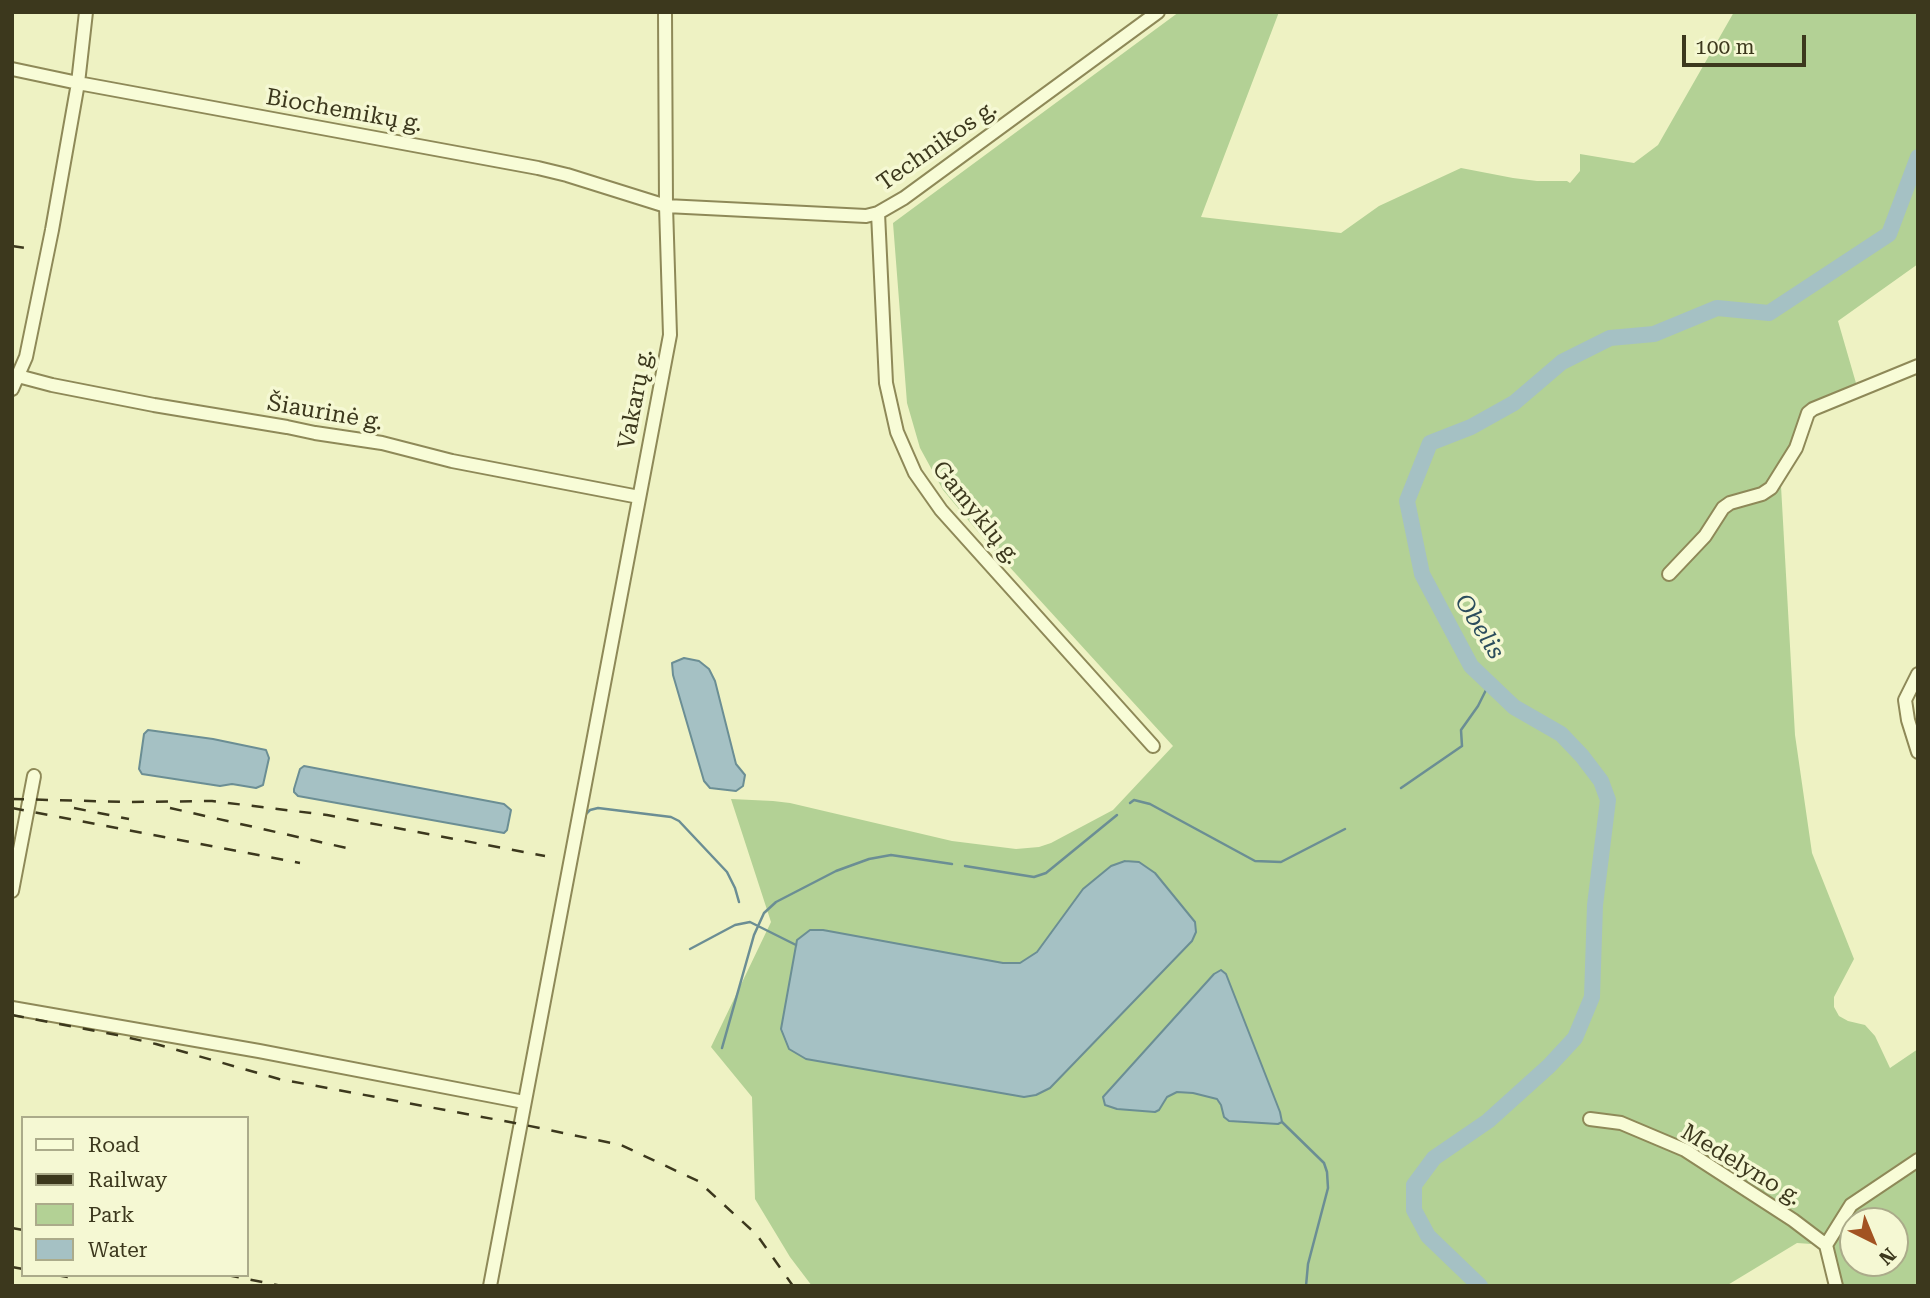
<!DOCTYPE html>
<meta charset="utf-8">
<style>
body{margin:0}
#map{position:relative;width:1930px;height:1298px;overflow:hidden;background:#eef2c3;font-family:"Roboto Serif",serif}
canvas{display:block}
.frame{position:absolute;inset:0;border:14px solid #3c381d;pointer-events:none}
.legend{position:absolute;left:21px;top:1116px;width:228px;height:161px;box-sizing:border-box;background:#f5f8d3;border:2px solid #abab8a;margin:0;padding:9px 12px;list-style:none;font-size:21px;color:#3c381d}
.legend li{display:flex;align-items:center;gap:14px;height:35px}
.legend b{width:35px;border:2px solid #abab8a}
.north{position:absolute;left:1839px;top:1207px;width:70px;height:70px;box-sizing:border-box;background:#f5f8d3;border:2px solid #abab8a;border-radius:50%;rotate:137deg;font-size:19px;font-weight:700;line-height:28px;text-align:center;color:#3c381d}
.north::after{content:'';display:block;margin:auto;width:24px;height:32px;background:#a25322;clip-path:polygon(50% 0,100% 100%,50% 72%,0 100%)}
.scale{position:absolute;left:1682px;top:35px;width:124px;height:32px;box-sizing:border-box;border:4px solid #3c381d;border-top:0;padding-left:9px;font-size:21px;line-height:24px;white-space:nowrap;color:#3c381d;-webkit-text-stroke:5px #f5f8d3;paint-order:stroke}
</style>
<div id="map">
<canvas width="1930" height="1298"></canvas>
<div class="frame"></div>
<ul class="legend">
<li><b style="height:9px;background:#f8fcd7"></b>Road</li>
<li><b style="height:9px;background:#3c381d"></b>Railway</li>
<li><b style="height:19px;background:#b3d195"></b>Park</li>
<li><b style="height:19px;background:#a5c1c4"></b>Water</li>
</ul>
<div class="north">N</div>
<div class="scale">100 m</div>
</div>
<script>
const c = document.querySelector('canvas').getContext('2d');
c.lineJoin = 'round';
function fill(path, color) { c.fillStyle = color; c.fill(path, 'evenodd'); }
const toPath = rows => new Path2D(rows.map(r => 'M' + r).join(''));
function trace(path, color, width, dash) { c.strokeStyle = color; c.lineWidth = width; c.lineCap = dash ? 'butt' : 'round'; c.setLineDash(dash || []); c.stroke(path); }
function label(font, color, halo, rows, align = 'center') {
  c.font = font + ' "Roboto Serif",serif'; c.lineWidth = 7; c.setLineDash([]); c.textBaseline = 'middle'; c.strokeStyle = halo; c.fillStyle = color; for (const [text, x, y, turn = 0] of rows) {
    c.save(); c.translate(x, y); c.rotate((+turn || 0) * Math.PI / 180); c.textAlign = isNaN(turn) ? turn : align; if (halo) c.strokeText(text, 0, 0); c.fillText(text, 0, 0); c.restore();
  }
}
const green = toPath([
 [1179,12,1279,12,1201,217,1341,233,1379,206,1461,168,1513,178,1537,181,1567,181,1570,183,1580,171,1580,154,1634,163,1658,145,1734,12,1918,12,1918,264,1838,321,1858,390,1813,409,1773,488,1781,486,1795,735,1812,853,1854,959,1834,997,1834,1007,1839,1016,1848,1021,1865,1025,1875,1036,1890,1068,1918,1049,1918,1286,1836,1286,1826,1245,1797,1243,1726,1286,812,1286,790,1257,755,1199,752,1097,711,1047,771,922,731,799,773,801,790,803,952,841,1016,849,1039,847,1051,843,1113,810,1173,746,984,539,943,490,920,448,907,403,893,223],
 [1056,927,1192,941,1177,955,781,1029,810,930,823,930,1003,963,1020,963,1037,952],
 [1221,970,1226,974,1280,1112,1282,1122,1278,1124,1229,1121,1224,1117,1221,1105,1218,1099,1193,1093,1177,1092,1167,1097,1104,1098,1214,974],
 [1853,1221,1895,1221,1895,1263,1853,1263]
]);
const water = toPath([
 [684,658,699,661,709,669,715,681,736,764,745,775,743,786,736,791,710,788,704,781,673,675,672,663,684,658],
 [148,730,213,739,266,750,269,758,263,785,256,788,232,784,220,786,142,774,139,769,144,734,148,730],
 [304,766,504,804,511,810,507,830,504,833,298,796,294,792,294,789,300,769,304,766],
 [1125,861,1139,862,1155,873,1195,922,1196,932,1192,941,1050,1088,1036,1095,1024,1097,806,1059,789,1049,781,1029,797,940,810,930,823,930,1003,963,1020,963,1037,952,1083,889,1111,866,1125,861],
 [1221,970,1226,974,1280,1112,1282,1122,1278,1124,1229,1121,1224,1117,1221,1105,1217,1099,1193,1093,1177,1092,1167,1097,1159,1110,1155,1112,1117,1109,1105,1105,1103,1097,1214,974,1221,970]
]);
const stream = toPath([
 [1401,788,1462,746,1461,730,1478,706,1489,684],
 [1130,803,1134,800,1150,804,1255,861,1281,862,1345,829],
 [581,836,586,814,590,810,598,808,671,817,679,821,727,872,735,888,739,902],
 [965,866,1034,877,1046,873,1117,815],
 [690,949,735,925,750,922,796,945],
 [722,1048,754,935,764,913,776,902,836,871,869,859,891,855,952,864],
 [1282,1122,1324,1163,1327,1172,1328,1188,1308,1264,1306,1286]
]);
const river = toPath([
 [1480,1286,1428,1236,1414,1210,1414,1185,1434,1158,1488,1121,1549,1066,1575,1038,1592,997,1595,905,1608,800,1601,781,1582,756,1561,734,1514,707,1471,666,1422,574,1407,501,1430,443,1471,427,1514,403,1562,362,1610,338,1654,334,1717,308,1769,313,1889,234,1918,157]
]);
const minor = toPath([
 [12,69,78,83,538,168,567,175,666,206,866,216,878,213,904,198,1158,12],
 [878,213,886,383,897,432,915,473,941,510,1153,746],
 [18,376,52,385,154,405,287,427,315,433,382,443,452,461,639,497],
 [12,389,26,357,52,230,78,83,86,12],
 [1669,574,1705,536,1723,508,1730,503,1762,494,1771,488,1796,448,1808,413,1813,409,1918,366],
 [1918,674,1905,700,1908,720,1918,752],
 [12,891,34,776],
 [12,1008,259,1051,524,1102],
 [1590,1119,1621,1123,1685,1150,1793,1220,1826,1245,1836,1286],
 [1826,1245,1851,1205,1918,1160],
 [490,1286,670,335,666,206,665,12]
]);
const rail = toPath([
 [12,246,32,249],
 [12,799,128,802,212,801,327,815,545,856],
 [12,808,300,863],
 [74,808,129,819],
 [170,808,351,849],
 [12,1015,117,1035,156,1044,279,1079,520,1124,621,1145,698,1181,757,1235,793,1286],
 [12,1228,23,1230],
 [12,1267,23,1269],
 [56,1275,73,1278],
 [227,1275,282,1286]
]);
const streetNames = [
 ["Biochemikų g.",344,111,10],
 ["Technikos g.",937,146,-35],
 ["Vakarų g.",636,399,-79],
 ["Šiaurinė g.",325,413,10],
 ["Gamyklų g.",976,513,51],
 ["Medelyno g.",1741,1165,31]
];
const waterNames = [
 ["Obelis",1479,627,58]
];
fill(green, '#b3d195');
fill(water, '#a5c1c4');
trace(water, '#6b8e94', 2);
trace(stream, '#6b8e94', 2.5);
trace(river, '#a5c1c4', 16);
trace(minor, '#8e8958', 16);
trace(minor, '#f8fcd7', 12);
trace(rail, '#3c381d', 2.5, [12, 12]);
label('23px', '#3c381d', '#f5f8d3', streetNames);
label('italic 24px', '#2b4d5d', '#f5f8d3', waterNames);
</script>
